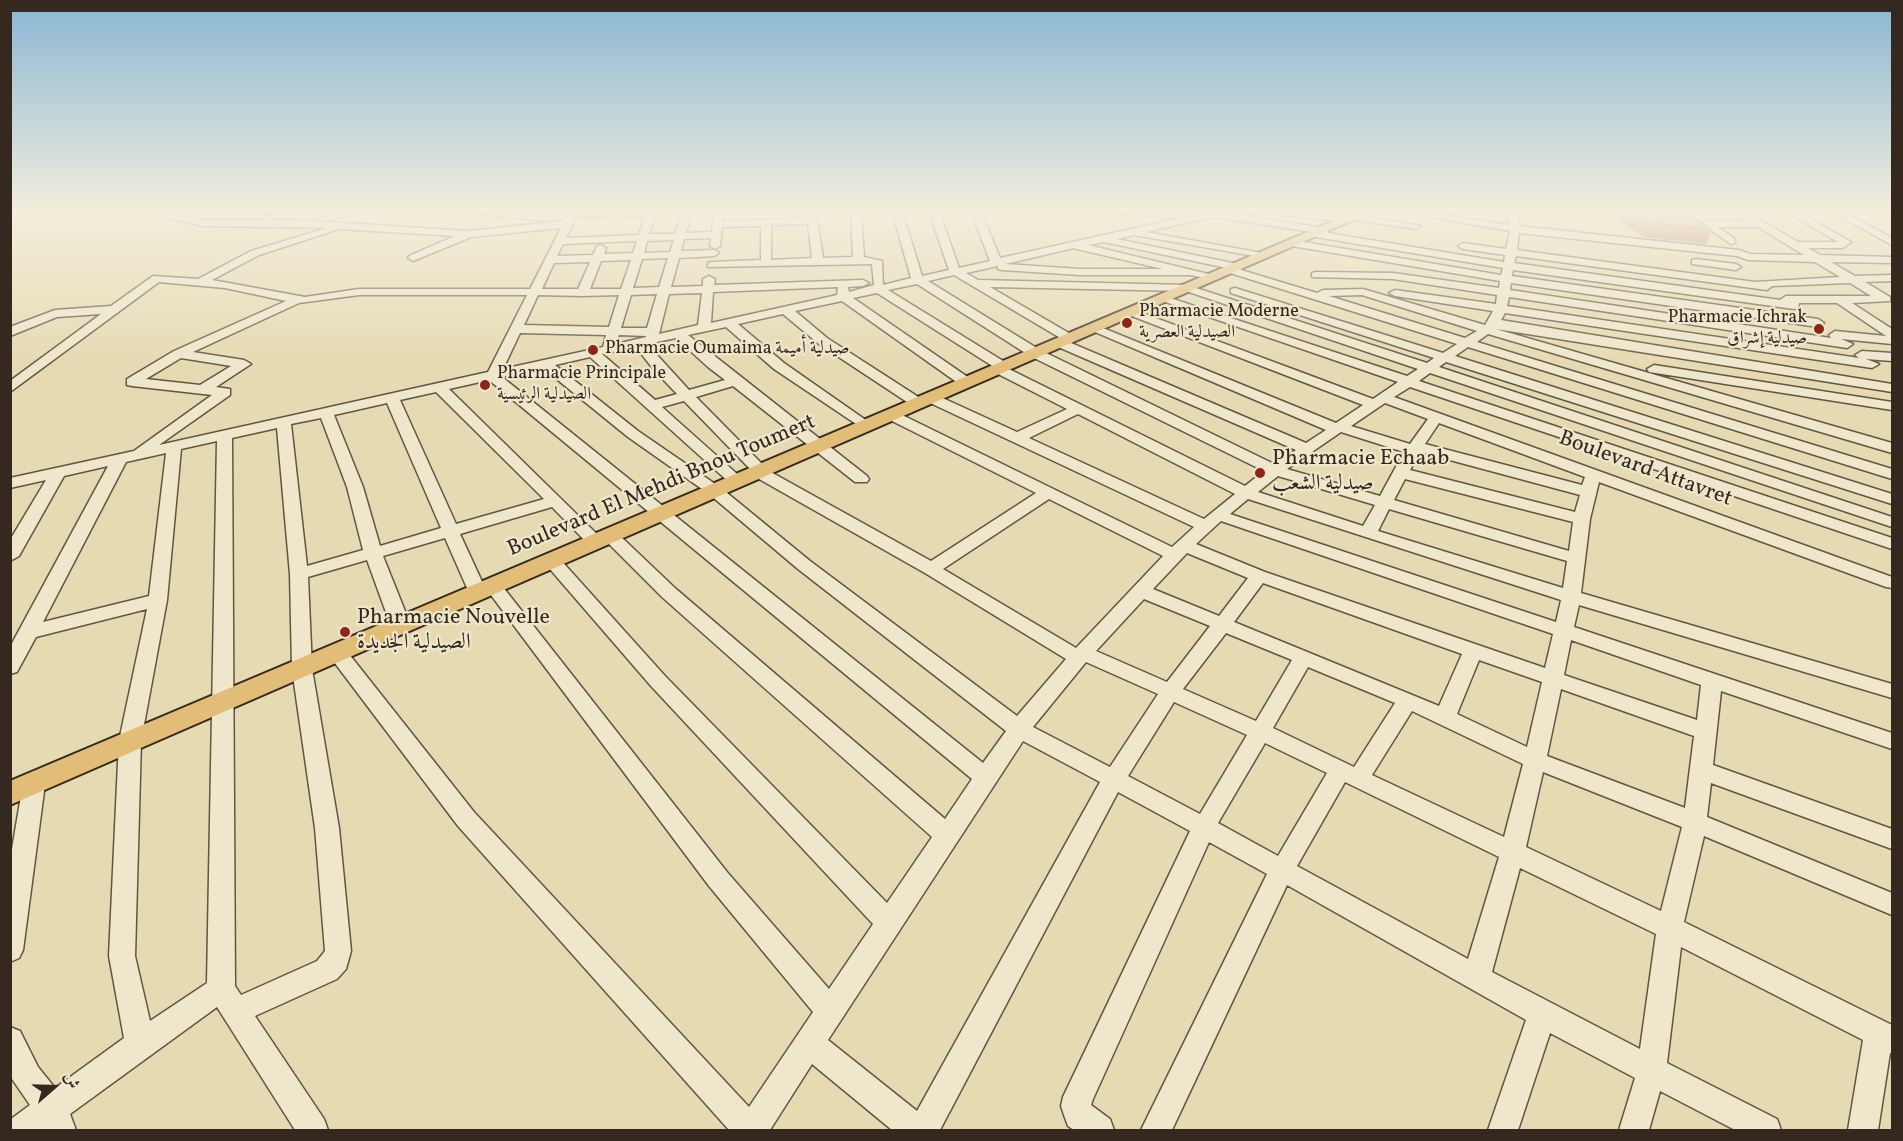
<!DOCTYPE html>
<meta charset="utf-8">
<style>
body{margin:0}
#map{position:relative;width:1903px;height:1141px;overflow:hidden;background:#e5dab1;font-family:Vollkorn,Amiri,serif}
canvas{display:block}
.frame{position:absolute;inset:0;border:12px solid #35291f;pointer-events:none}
.north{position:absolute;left:24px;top:1057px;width:60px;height:60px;-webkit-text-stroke:4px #eee7cc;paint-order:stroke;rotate:70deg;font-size:16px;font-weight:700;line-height:24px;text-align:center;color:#35291f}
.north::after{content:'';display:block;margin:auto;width:21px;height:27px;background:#35291f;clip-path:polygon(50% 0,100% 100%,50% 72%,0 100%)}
</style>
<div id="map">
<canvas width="1903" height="1141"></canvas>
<div class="frame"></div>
<div class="north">ش</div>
</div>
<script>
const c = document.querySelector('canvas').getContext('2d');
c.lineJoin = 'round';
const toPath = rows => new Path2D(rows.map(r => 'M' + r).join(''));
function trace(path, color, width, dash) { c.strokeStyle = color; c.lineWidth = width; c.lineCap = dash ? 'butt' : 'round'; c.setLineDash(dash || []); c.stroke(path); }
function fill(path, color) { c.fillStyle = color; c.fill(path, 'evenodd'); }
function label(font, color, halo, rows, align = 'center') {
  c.font = font + ' Vollkorn,Amiri,serif'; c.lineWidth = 4.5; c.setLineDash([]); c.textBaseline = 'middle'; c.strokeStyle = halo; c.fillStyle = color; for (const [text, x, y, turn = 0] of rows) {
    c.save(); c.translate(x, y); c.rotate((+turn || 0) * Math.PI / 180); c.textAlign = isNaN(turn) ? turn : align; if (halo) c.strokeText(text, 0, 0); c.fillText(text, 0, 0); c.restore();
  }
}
const minor = toPath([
 [143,211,162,211,202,220,299,220,468,231,564,221,569,211,673,211,655,214,649,234,675,234,682,211,692,211,686,233,712,232,714,211,724,211,723,221,807,218,806,211,816,211,823,258,853,257,851,211,861,211,864,257,882,261,883,285,911,278,892,211,902,211,922,276,949,270,929,211,939,211,959,268,990,261,971,211,981,211,1000,258,1213,211,1232,211,1229,213,1324,228,1328,229,1328,233,1504,262,1505,255,1463,249,1458,246,1463,243,1506,249,1510,231,1393,211,1418,211,1509,225,1508,219,1498,211,1510,211,1518,218,1520,226,1739,250,1750,254,1804,255,1758,227,1718,227,1735,239,1735,243,1731,244,1702,224,1707,221,1748,221,1733,211,1745,211,1798,242,1838,242,1785,211,1797,211,1851,242,1843,248,1808,248,1820,255,1892,257,1892,263,1831,262,1855,276,1892,275,1892,281,1865,282,1890,297,1890,301,1852,303,1892,329,1892,344,1841,339,1853,344,1847,348,1509,297,1507,306,1859,358,1855,355,1862,351,1892,353,1892,361,1866,359,1879,364,1872,368,1505,313,1501,320,1892,384,1892,392,1496,329,1892,443,1892,453,1488,334,1477,342,1892,469,1892,479,1468,347,1455,356,1892,494,1892,504,1446,362,1439,367,1892,517,1892,527,1430,373,1419,381,1892,538,1892,549,1410,387,1394,397,1892,577,1892,588,1886,587,1599,482,1590,519,1581,593,1892,684,1892,698,1579,605,1574,627,1892,733,1892,749,1721,691,1713,765,1892,829,1892,849,1711,783,1707,817,1892,893,1892,915,1704,836,1684,922,1892,1025,1892,1054,1890,1053,1878,1130,1848,1130,1863,1040,1681,947,1667,1063,1777,1119,1781,1130,1735,1130,1660,1091,1649,1130,1619,1130,1635,1078,1550,1033,1518,1130,1488,1130,1526,1020,1287,885,1172,1130,1141,1130,1267,874,1209,842,1093,1099,1091,1105,1110,1119,1114,1130,1074,1130,1068,1126,1064,1115,1061,1106,1063,1097,1190,831,1118,792,940,1130,892,1130,812,1064,770,1130,729,1130,458,826,328,654,331,649,345,649,474,812,749,1107,813,1012,709,886,485,587,487,593,485,597,471,597,445,538,383,556,411,626,408,630,401,632,394,630,391,626,367,560,308,577,312,669,339,828,351,951,346,969,337,979,255,1016,324,1119,328,1130,295,1130,217,1007,70,1114,76,1130,10,1130,11,1119,30,1105,10,1076,10,1027,20,1031,38,1067,55,1088,124,1038,109,956,119,741,147,609,36,637,17,672,10,674,10,647,108,466,64,476,19,556,10,561,10,540,46,480,10,488,10,478,134,451,212,395,132,386,127,385,127,379,174,351,286,301,225,288,159,282,10,392,10,381,101,314,57,317,10,336,10,327,55,310,111,306,153,276,198,279,251,251,327,228,202,226,143,211],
 [645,215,639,235,566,238,576,217,645,215],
 [1213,217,1312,232,1312,236,1316,237,1503,268,1501,275,1292,240,1287,243,1292,246,1500,281,1499,288,1393,273,1316,272,1312,273,1312,277,1393,279,1497,295,1496,304,1395,290,1389,293,1395,296,1493,311,1485,325,1363,289,1323,290,1317,293,1241,270,1242,265,1117,239,1134,235,1266,258,1267,256,1262,253,1146,232,1213,217],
 [808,224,812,258,771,260,771,225,808,224],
 [761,226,761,260,712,262,708,263,708,267,872,264,874,285,849,292,848,287,863,286,869,283,863,280,714,285,715,279,709,276,703,279,703,286,671,287,679,258,714,256,719,253,714,250,681,251,684,239,711,238,710,246,715,249,720,246,722,227,761,226],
 [561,228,530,289,359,289,305,297,212,280,259,255,339,229,455,236,409,256,408,258,413,261,471,237,561,228],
 [1519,233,1737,256,1748,260,1815,262,1840,277,1755,282,1517,250,1519,233],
 [674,240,670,252,644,253,647,241,674,240],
 [637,241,633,253,604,254,606,248,601,245,597,246,593,255,557,256,563,244,637,241],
 [1104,242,1227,268,1227,272,1457,344,1443,353,1235,288,1231,289,1231,293,1434,358,1427,363,1187,285,978,280,966,273,998,266,998,269,1002,270,1080,275,1190,275,1215,280,1221,277,1088,245,1104,242],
 [1074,248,1077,249,1163,269,1080,269,1005,264,1074,248],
 [1516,256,1767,290,1772,286,1850,283,1871,296,1786,296,1780,300,1514,263,1516,256],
 [668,258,659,287,633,288,642,259,668,258],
 [631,260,621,289,590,289,601,261,631,260],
 [590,262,578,289,542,289,554,263,590,262],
 [1513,270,1794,309,1798,308,1799,303,1837,303,1886,336,1835,331,1829,335,1831,338,1510,290,1511,283,1818,327,1824,323,1818,319,1512,276,1513,270],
 [954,275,1062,339,1056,340,1056,346,1296,450,1274,464,1040,350,928,281,954,275],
 [917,284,1030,356,1264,471,1245,486,1009,369,1008,364,888,290,917,284],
 [838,287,837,295,711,323,713,292,838,287],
 [990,287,1186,291,1418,369,1407,376,1167,297,1157,299,1398,382,1373,399,1134,310,1124,313,1363,405,1336,423,1098,326,1094,325,1088,329,1326,430,1306,443,1071,343,1076,339,1074,336,990,287],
 [702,293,698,325,659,334,669,294,702,293],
 [877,293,994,367,994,372,1067,409,1017,432,936,395,926,395,926,401,1194,527,1172,547,896,412,886,412,884,415,886,418,1036,493,931,561,769,471,696,397,733,386,855,482,867,482,869,479,867,476,688,335,726,327,774,369,865,430,870,429,872,426,870,423,784,363,738,324,783,314,819,344,913,406,923,406,923,400,827,338,795,311,842,301,962,386,972,386,972,380,853,298,877,293],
 [657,294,647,328,621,328,631,295,657,294],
 [359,295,527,295,488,372,159,445,230,395,230,389,216,387,251,364,244,360,193,352,299,303,359,295],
 [538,295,582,296,619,295,609,327,524,325,538,295],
 [1362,295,1477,331,1465,338,1329,296,1362,295],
 [520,333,606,335,603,347,503,369,520,333],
 [619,335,646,336,646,337,616,344,619,335],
 [676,338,708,367,725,380,689,390,647,344,676,338],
 [636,347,654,370,677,394,655,400,602,354,636,347],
 [590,357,731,484,737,486,745,481,662,407,684,401,751,470,752,475,925,573,1066,659,1017,716,810,561,721,488,638,431,555,365,590,357],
 [181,358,231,366,200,385,146,379,181,358],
 [543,368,628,437,709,494,798,569,1006,731,983,763,502,377,543,368],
 [489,380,972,779,945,819,676,589,616,532,610,531,601,536,662,597,932,837,887,903,665,676,558,557,546,557,543,561,651,686,873,924,829,989,727,872,499,582,493,580,484,586,460,534,552,507,590,546,596,547,605,542,449,389,489,380],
 [436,392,544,499,456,524,400,400,436,392],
 [387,403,441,528,380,546,363,487,334,415,387,403],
 [1385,403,1428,419,1410,444,1351,426,1385,403],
 [1078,414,1235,494,1204,519,1029,438,1078,414],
 [321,418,347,487,363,550,307,566,291,424,321,418],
 [1439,423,1585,477,1582,485,1425,444,1439,423],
 [277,428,290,574,292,669,315,828,325,951,317,961,241,995,235,986,232,438,277,428],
 [1341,432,1404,452,1380,496,1287,469,1341,432],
 [217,441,207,983,150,1021,135,956,141,741,167,600,181,449,217,441],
 [1420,452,1580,495,1575,512,1410,470,1420,452],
 [166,453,149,596,43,622,126,462,166,453],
 [1278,476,1375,505,1363,526,1258,492,1278,476],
 [1405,479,1573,522,1569,551,1394,500,1405,479],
 [1049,499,1163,556,1076,648,943,569,1049,499],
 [1248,499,1561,600,1556,622,1230,514,1248,499],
 [1389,509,1567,561,1563,588,1378,531,1389,509],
 [1221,521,1553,634,1545,668,1265,572,1196,544,1221,521],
 [1187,553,1248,578,1219,616,1153,589,1187,553],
 [1263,583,1462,654,1439,706,1234,622,1263,583],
 [1144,599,1210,626,1167,682,1096,651,1144,599],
 [1226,633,1292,660,1256,721,1183,689,1226,633],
 [1571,640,1701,685,1697,720,1564,675,1571,640],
 [1479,660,1542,682,1527,747,1457,714,1479,660],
 [1086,662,1158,694,1110,767,1033,727,1086,662],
 [1308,667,1395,703,1354,767,1273,728,1308,667],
 [1561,689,1694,736,1685,808,1547,756,1561,689],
 [1174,702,1247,735,1200,814,1128,776,1174,702],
 [1412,711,1523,764,1504,837,1372,775,1412,711],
 [1023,741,1100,782,917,1111,828,1040,1023,741],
 [1265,743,1327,773,1278,856,1218,823,1265,743],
 [1543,772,1682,827,1661,911,1526,847,1543,772],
 [1345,782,1499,857,1468,959,1297,866,1345,782],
 [1520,868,1656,934,1640,1049,1492,972,1520,868],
 [345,211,366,211,324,221,319,218,345,211],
 [469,211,505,211,547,215,552,218,547,221,474,214,469,211],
 [1106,211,1164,211,1186,215,1181,218,1111,214,1106,211],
 [1267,211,1301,211,1350,216,1355,214,1421,226,1416,229,1354,220,1349,222,1272,214,1267,211],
 [1830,211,1842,211,1892,238,1892,245,1830,211],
 [1696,259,1736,264,1741,267,1736,270,1692,264,1692,260,1696,259],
 [1654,365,1892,402,1892,410,1649,372,1647,369,1654,365],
 [34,775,42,778,45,784,23,950,19,958,10,962,10,861,23,784,26,778,34,775]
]);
const major = toPath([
 [255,211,274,211,268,215,255,211],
 [1357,211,1374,211,10,805,10,781,1357,211]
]);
const wall = toPath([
 [1611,211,1684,211,1712,230,1706,244,1643,237,1610,214]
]);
const building = toPath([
 [1632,211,1684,211,1712,230,1649,223,1632,211]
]);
const markers = [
 [1127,323,6,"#8f2418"],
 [1819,329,6,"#8f2418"],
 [593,350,6,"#8f2418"],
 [485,385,6,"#8f2418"],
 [1260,473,6,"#8f2418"],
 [345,632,6,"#8f2418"]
];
const farPoinames = [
 ["Pharmacie Moderne",1139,313],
 ["الصيدلية العصرية",1139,334],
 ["Pharmacie Ichrak",1807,319,"right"],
 ["صيدلية إشراق",1807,340,"right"],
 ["Pharmacie Oumaima صيدلية أميمة",605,350],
 ["Pharmacie Principale",497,375],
 ["الصيدلية الرئيسية",497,396]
];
const poiNames = [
 ["Pharmacie Echaab",1272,460],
 ["صيدلية الشعب",1272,485],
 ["Pharmacie Nouvelle",357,619],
 ["الصيدلية الجديدة",357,644]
];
const streetNames = [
 ["Boulevard Attavret",1645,470,20],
 ["Boulevard El Mehdi Bnou Toumert",662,487,-23]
];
trace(minor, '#615544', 3);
trace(major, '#35291f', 4);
fill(minor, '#eee7cc');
fill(major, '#e2bd78');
fill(wall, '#b97c6a');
fill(building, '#d7907b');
trace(building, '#966556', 1.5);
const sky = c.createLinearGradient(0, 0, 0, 371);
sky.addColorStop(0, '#89b6d4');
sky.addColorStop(0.57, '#f3eedc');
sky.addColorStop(1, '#f3eedc00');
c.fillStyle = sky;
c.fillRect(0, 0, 1903, 371);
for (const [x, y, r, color] of markers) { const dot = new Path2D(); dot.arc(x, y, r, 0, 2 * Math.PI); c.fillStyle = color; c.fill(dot); trace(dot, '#eee7cc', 2); }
label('18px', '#35291f', '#eee7cc', farPoinames, 'left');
label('22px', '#35291f', '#eee7cc', poiNames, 'left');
label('22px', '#35291f', '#eee7cc', streetNames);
</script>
